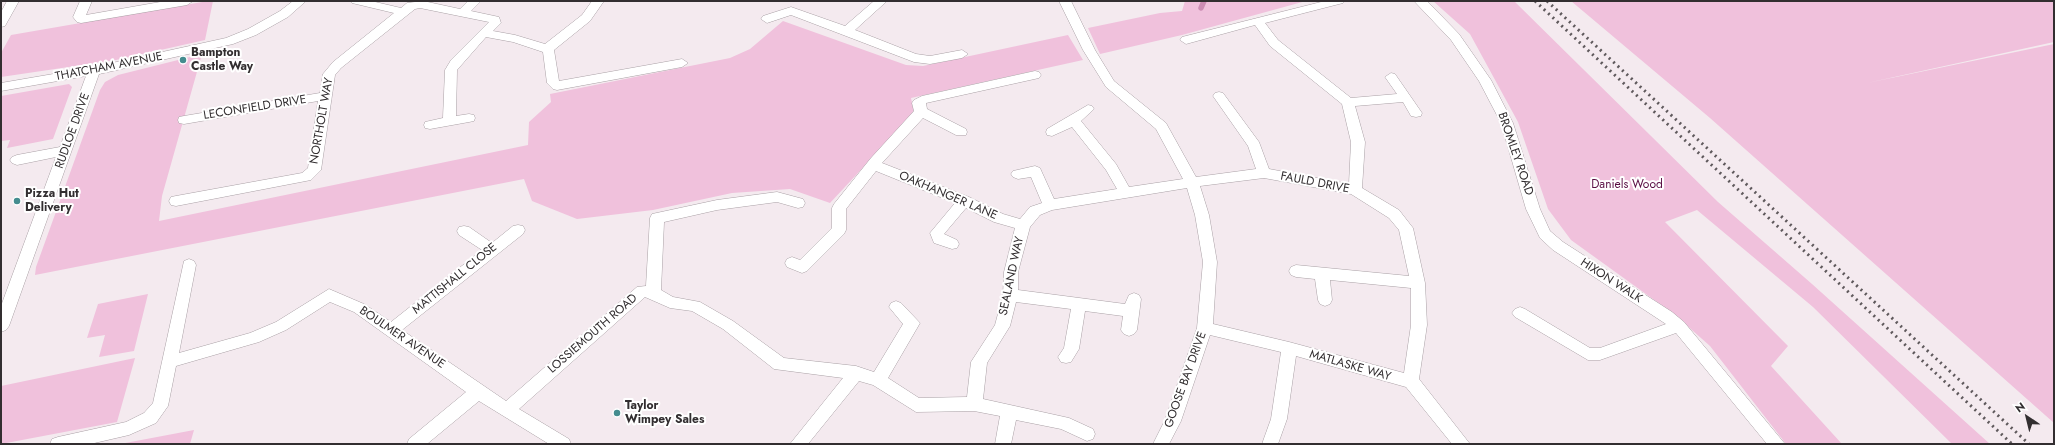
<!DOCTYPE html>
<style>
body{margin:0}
#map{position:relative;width:2055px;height:445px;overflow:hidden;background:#f4eaef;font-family:Jost,sans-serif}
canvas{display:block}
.frame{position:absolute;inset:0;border:2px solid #322e30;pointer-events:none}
.north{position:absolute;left:2007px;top:397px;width:40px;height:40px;-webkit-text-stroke:3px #fff;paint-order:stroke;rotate:325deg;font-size:11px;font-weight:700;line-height:16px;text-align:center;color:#322e30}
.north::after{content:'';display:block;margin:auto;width:14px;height:18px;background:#322e30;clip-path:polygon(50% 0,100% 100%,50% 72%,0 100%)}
</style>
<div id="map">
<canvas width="2055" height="445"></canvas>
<div class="frame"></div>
<div class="north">N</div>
</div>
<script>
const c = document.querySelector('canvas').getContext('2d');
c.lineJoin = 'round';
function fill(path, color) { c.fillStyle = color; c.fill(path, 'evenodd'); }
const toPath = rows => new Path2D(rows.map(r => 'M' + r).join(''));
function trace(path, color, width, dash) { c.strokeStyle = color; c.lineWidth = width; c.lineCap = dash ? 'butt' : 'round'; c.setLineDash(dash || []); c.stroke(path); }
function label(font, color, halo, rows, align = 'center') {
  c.font = font + ' Jost,sans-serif'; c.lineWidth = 4; c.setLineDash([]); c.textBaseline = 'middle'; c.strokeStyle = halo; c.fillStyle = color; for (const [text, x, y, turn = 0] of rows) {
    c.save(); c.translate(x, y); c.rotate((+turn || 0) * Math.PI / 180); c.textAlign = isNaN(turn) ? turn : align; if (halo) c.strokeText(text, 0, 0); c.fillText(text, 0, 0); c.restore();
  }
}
const green = toPath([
 [208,1,213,1,205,40,116,60,1,77,1,53,11,35],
 [1185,1,1306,1,1182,35,1100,54,1088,28,1160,13,1182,11],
 [1433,1,1514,1,1718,202,1812,284,1990,444,1952,444,1813,307,1697,210,1665,222,1788,346,1771,366,1842,444,1786,444,1710,346,1675,315,1571,240,1548,209,1518,122,1470,34],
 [1571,1,2054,1,2054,42,1867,83,2054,44,2054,423,1710,118],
 [783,21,906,65,923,66,1068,35,1083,60,911,98,914,113,830,203,790,189,732,193,653,210,577,219,532,201,524,179,35,275,36,267,100,90,105,82,118,75,202,54,162,196,159,221,528,145,529,122,551,102,550,94,730,58,750,49],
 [69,84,72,87,53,139,7,148,10,140,1,141,1,96],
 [148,294,134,351,99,357,105,335,87,338,98,304],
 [135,358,117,422,1,444,1,386],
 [194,430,190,444,120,444]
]);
const stream = toPath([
 [1201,8,1204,1]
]);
const minor = toPath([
 [7,1,19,1,5,26,1,27,1,12,7,1],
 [80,1,92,1,86,15,166,1,193,1,187,5,81,23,77,22,73,17,80,1],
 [293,1,306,1,288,17,256,35,233,44,99,74,9,326,6,330,1,332,1,306,56,157,17,165,12,163,10,160,12,157,17,155,60,147,86,76,1,91,1,83,94,67,226,38,248,29,280,11,293,1],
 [350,1,371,1,401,8,407,3,423,1,460,9,468,1,481,1,471,11,499,17,501,23,493,31,515,35,545,44,582,15,592,1,604,1,590,21,554,50,559,81,682,59,688,63,682,67,557,90,553,89,547,83,543,52,513,42,486,37,457,70,456,116,469,114,474,115,475,118,474,121,469,122,430,129,425,128,424,125,425,122,443,118,445,70,451,60,489,22,420,8,415,9,341,68,335,75,321,170,311,180,176,206,171,205,169,201,171,197,176,196,302,173,308,168,318,101,184,124,179,123,178,120,179,117,184,116,320,93,323,74,333,62,394,13,352,3,350,1],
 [874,1,887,1,855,30,916,54,930,56,962,50,968,54,962,58,930,64,914,62,791,15,767,23,761,19,763,16,791,7,845,26,874,1],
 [1059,1,1071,1,1095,50,1114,81,1166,123,1196,177,1256,169,1248,146,1213,96,1215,93,1219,92,1223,93,1259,142,1269,169,1349,184,1351,142,1342,104,1270,46,1255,25,1186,44,1180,40,1182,37,1325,1,1345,1,1343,3,1265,23,1278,40,1351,98,1397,94,1385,77,1391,73,1395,74,1422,113,1421,116,1416,117,1411,116,1403,102,1355,106,1365,142,1362,188,1399,210,1413,228,1425,283,1427,325,1419,379,1470,444,1452,444,1406,387,1296,356,1287,419,1278,444,1262,444,1271,419,1281,352,1210,335,1181,421,1169,444,1153,444,1165,420,1197,328,1203,262,1195,215,1187,188,1052,210,1040,215,1030,227,1018,272,1018,290,1125,304,1129,295,1134,293,1139,295,1141,299,1137,330,1134,334,1129,336,1124,334,1121,330,1123,316,1085,311,1079,349,1071,362,1066,363,1061,362,1058,357,1064,348,1071,309,1016,302,1010,326,987,363,983,399,1069,418,1093,429,1095,434,1093,439,1087,441,1061,429,1016,420,1011,444,995,444,1000,416,974,411,916,412,873,385,859,381,808,444,790,444,843,378,774,369,723,329,692,311,670,308,645,297,519,409,569,439,571,444,549,444,479,401,427,444,407,444,409,439,466,392,354,312,330,302,286,330,259,342,176,366,168,406,156,423,129,435,90,444,50,444,52,439,58,437,126,422,144,413,153,403,184,261,189,259,194,261,196,265,179,353,250,333,276,322,329,289,364,304,391,322,482,250,459,235,457,231,459,227,464,226,469,227,492,243,513,226,518,225,523,226,525,230,523,234,402,330,506,401,637,287,646,286,650,218,652,214,717,200,777,192,803,199,805,203,803,207,798,208,777,202,717,210,664,222,661,290,673,297,700,302,733,321,784,358,856,366,874,372,903,324,889,307,891,303,896,301,901,303,920,323,888,378,919,398,967,397,971,362,995,325,1003,295,1004,272,1015,228,994,222,966,208,944,234,957,240,959,244,957,248,952,249,934,243,930,233,955,203,876,171,846,209,846,230,844,234,807,271,802,273,787,267,785,263,787,259,792,257,800,260,832,228,832,208,834,204,871,158,914,111,912,103,914,100,922,96,1035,71,1039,72,1041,75,1039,78,926,103,927,109,966,129,967,132,966,135,956,135,923,118,882,163,969,197,1003,214,1020,219,1030,207,1042,203,1031,177,1018,179,1013,177,1011,174,1013,171,1035,166,1040,168,1054,199,1117,189,1106,170,1072,127,1052,136,1047,135,1046,132,1047,129,1088,105,1092,106,1094,109,1081,121,1116,164,1129,187,1183,179,1156,129,1106,87,1083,50,1059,1],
 [1264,178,1351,194,1389,218,1399,230,1409,276,1296,265,1291,267,1289,271,1291,275,1296,277,1315,279,1318,300,1320,304,1325,306,1330,304,1332,300,1330,280,1411,288,1411,325,1404,373,1289,342,1213,324,1217,262,1209,215,1200,186,1264,178],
 [1414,1,1427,1,1459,34,1491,80,1513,123,1540,209,1550,231,1563,242,1672,312,1684,322,1785,444,1767,444,1676,333,1600,360,1588,360,1515,317,1512,313,1515,309,1520,307,1525,309,1590,348,1600,348,1666,324,1553,250,1540,238,1526,209,1501,123,1479,81,1451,40,1414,1]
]);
const rail = toPath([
 [1535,1,2012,444],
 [1547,1,2029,444]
]);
const markers = [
 [183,60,4,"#448c8f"],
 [17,201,4,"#448c8f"],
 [617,413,4,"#448c8f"]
];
const poiNames = [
 ["Bampton",191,53],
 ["Castle Way",191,67],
 ["Pizza Hut",25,194],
 ["Delivery",25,208],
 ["Taylor",625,406],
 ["Wimpey Sales",625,420]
];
const streetNames = [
 ["THATCHAM AVENUE",109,67,-11],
 ["LECONFIELD DRIVE",255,108,-9],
 ["NORTHOLT WAY",322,121,-80],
 ["RUDLOE DRIVE",73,131,-70],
 ["BROMLEY ROAD",1515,154,71],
 ["FAULD DRIVE",1315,183,11],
 ["OAKHANGER LANE",948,196,23],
 ["SEALAND WAY",1012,276,-78],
 ["MATTISHALL CLOSE",455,279,-39],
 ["HIXON WALK",1611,281,33],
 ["LOSSIEMOUTH ROAD",593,334,-41],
 ["BOULMER AVENUE",402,338,34],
 ["MATLASKE WAY",1350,366,16],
 ["GOOSE BAY DRIVE",1186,380,-70]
];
const parkNames = [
 ["Daniels Wood",1627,185]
];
fill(green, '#f0c1dc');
trace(stream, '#cd8db4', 5.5);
trace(minor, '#a9a0a5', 1);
fill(minor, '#fff');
trace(rail, '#5f595c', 3, [2, 4]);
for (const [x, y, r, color] of markers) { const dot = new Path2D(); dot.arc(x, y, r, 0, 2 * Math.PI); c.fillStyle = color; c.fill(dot); trace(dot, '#fff', 1.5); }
label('bold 12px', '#322e30', '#fff', poiNames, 'left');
label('12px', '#322e30', '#fff', streetNames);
label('12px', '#590d43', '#fff', parkNames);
</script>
